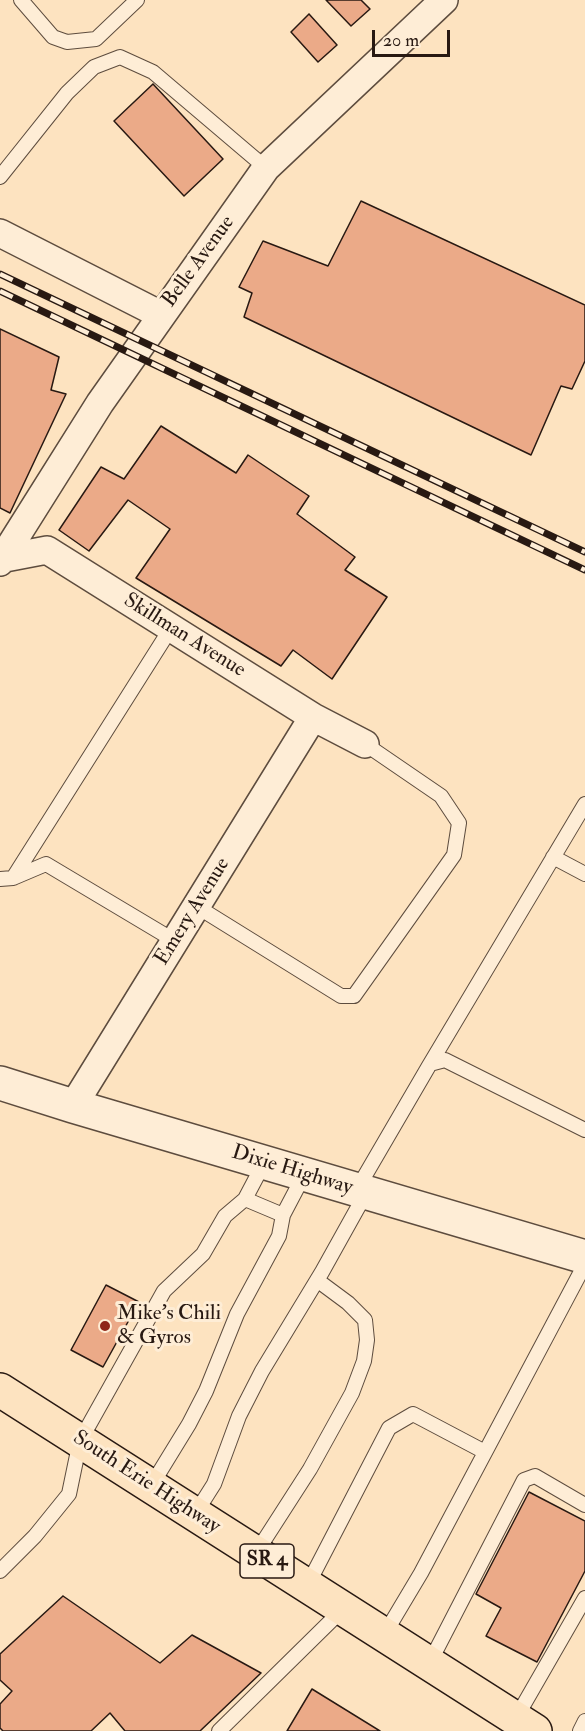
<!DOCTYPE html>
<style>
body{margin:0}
#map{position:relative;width:585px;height:1731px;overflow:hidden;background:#fde3c0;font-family:"IM FELL Double Pica",serif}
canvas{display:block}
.scale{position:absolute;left:372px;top:30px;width:78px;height:27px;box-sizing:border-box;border:3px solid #281912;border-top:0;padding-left:8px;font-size:18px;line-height:21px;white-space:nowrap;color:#281912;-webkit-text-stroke:4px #feedd6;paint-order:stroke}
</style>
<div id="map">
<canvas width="585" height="1731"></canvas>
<div class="scale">20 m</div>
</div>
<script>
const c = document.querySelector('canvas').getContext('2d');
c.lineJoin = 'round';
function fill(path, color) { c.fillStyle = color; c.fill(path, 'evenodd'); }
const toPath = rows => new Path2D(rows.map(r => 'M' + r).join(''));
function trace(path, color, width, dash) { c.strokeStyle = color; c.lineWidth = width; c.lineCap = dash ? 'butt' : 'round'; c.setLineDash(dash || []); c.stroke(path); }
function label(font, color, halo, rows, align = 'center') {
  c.font = font + ' "IM FELL Double Pica",serif'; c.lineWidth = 6; c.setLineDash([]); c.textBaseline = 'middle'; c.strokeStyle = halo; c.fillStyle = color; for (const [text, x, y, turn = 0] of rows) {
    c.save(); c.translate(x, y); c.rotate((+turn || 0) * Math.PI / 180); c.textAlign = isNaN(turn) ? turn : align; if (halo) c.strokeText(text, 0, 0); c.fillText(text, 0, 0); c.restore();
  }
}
const building = toPath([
 [326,0,361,0,370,9,351,26,326,0],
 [309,14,337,45,318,62,291,32,309,14],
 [153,84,223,159,184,196,114,121,153,84],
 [361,201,585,305,585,361,572,389,561,386,531,455,244,317,252,293,239,287,263,241,328,266,361,201],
 [0,329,59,357,51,390,66,394,10,513,0,508,0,329],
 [161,426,236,473,248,455,309,496,297,514,355,557,345,570,387,597,332,679,293,650,281,666,136,578,170,529,128,500,89,551,59,530,101,467,124,479,161,426],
 [106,1285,139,1302,103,1367,71,1350,106,1285],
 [529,1492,585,1521,585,1571,537,1662,486,1636,501,1608,476,1594,529,1492],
 [63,1596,160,1663,192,1635,261,1673,200,1731,125,1731,110,1713,91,1731,3,1731,0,1728,0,1704,12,1691,0,1680,0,1654,63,1596],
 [312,1689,380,1731,287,1731,312,1689]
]);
const service = toPath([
 [21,0,53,37,67,42,96,39,137,0],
 [0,177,67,93,94,67,120,57,153,72,266,168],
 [553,857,585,874],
 [13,878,171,628],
 [0,879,13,878,46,864,175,941],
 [196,906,341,996,354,996,454,855,459,823,441,796,365,744],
 [430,1064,585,804],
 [356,1191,430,1064,445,1060,585,1130],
 [245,1199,264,1163],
 [283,1215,304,1175],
 [195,1514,214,1484,239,1416,262,1371,322,1272,366,1193],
 [256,1553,310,1469,352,1393,364,1361,367,1340,365,1320,348,1303,317,1280],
 [0,1571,35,1536,69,1494,80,1441,164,1291,203,1254,225,1216,245,1199,283,1215,279,1236,237,1314,206,1391,189,1424,151,1486],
 [307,1586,389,1428,413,1414,485,1452],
 [384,1635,421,1573,585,1264],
 [429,1664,524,1480,535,1476,585,1505],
 [516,1718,585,1598],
 [219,1731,343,1609],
 [580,1731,585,1721]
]);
const minor = toPath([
 [0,233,161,315],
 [0,559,47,550,313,717,365,744],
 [0,562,100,403,266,168,444,0],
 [73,1106,313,717]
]);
const tertiary = toPath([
 [0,1083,73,1106,585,1257]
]);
const primary = toPath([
 [0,1390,535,1731]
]);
const rail = toPath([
 [0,274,585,552],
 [0,291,585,570]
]);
const markers = [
 [105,1326,6,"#8f2418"]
];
const shields = [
 [267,1561,54]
];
const shieldNames = [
 ["SR 4",267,1561]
];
const streetNames = [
 ["Belle Avenue",199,262,-54],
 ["Skillman Avenue",184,636,32],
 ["Emery Avenue",193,912,-58],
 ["Dixie Highway",292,1171,17],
 ["South Erie Highway",146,1483,33]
];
const poiNames = [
 ["Mike's Chili",117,1314],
 ["& Gyros",117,1338]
];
fill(building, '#ebaa88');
trace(building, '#281912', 1.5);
trace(service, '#5d4c3e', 16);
trace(minor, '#5d4c3e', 30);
trace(tertiary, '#5d4c3e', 36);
trace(primary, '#281912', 36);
trace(service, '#feedd6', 14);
trace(minor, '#feedd6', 27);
trace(tertiary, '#feedd6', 33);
trace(primary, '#fde3c0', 33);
trace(rail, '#281912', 7);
trace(rail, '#feedd6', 4.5, [14]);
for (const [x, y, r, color] of markers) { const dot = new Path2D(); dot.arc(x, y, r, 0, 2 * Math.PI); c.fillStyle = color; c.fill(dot); trace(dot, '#feedd6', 2); }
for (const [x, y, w] of shields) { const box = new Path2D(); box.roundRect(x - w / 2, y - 17, w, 34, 4.5); c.fillStyle = '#feedd6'; c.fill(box); trace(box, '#281912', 1.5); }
label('bold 20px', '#281912', null, shieldNames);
label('21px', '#281912', '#feedd6', streetNames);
label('21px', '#281912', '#feedd6', poiNames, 'left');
</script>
